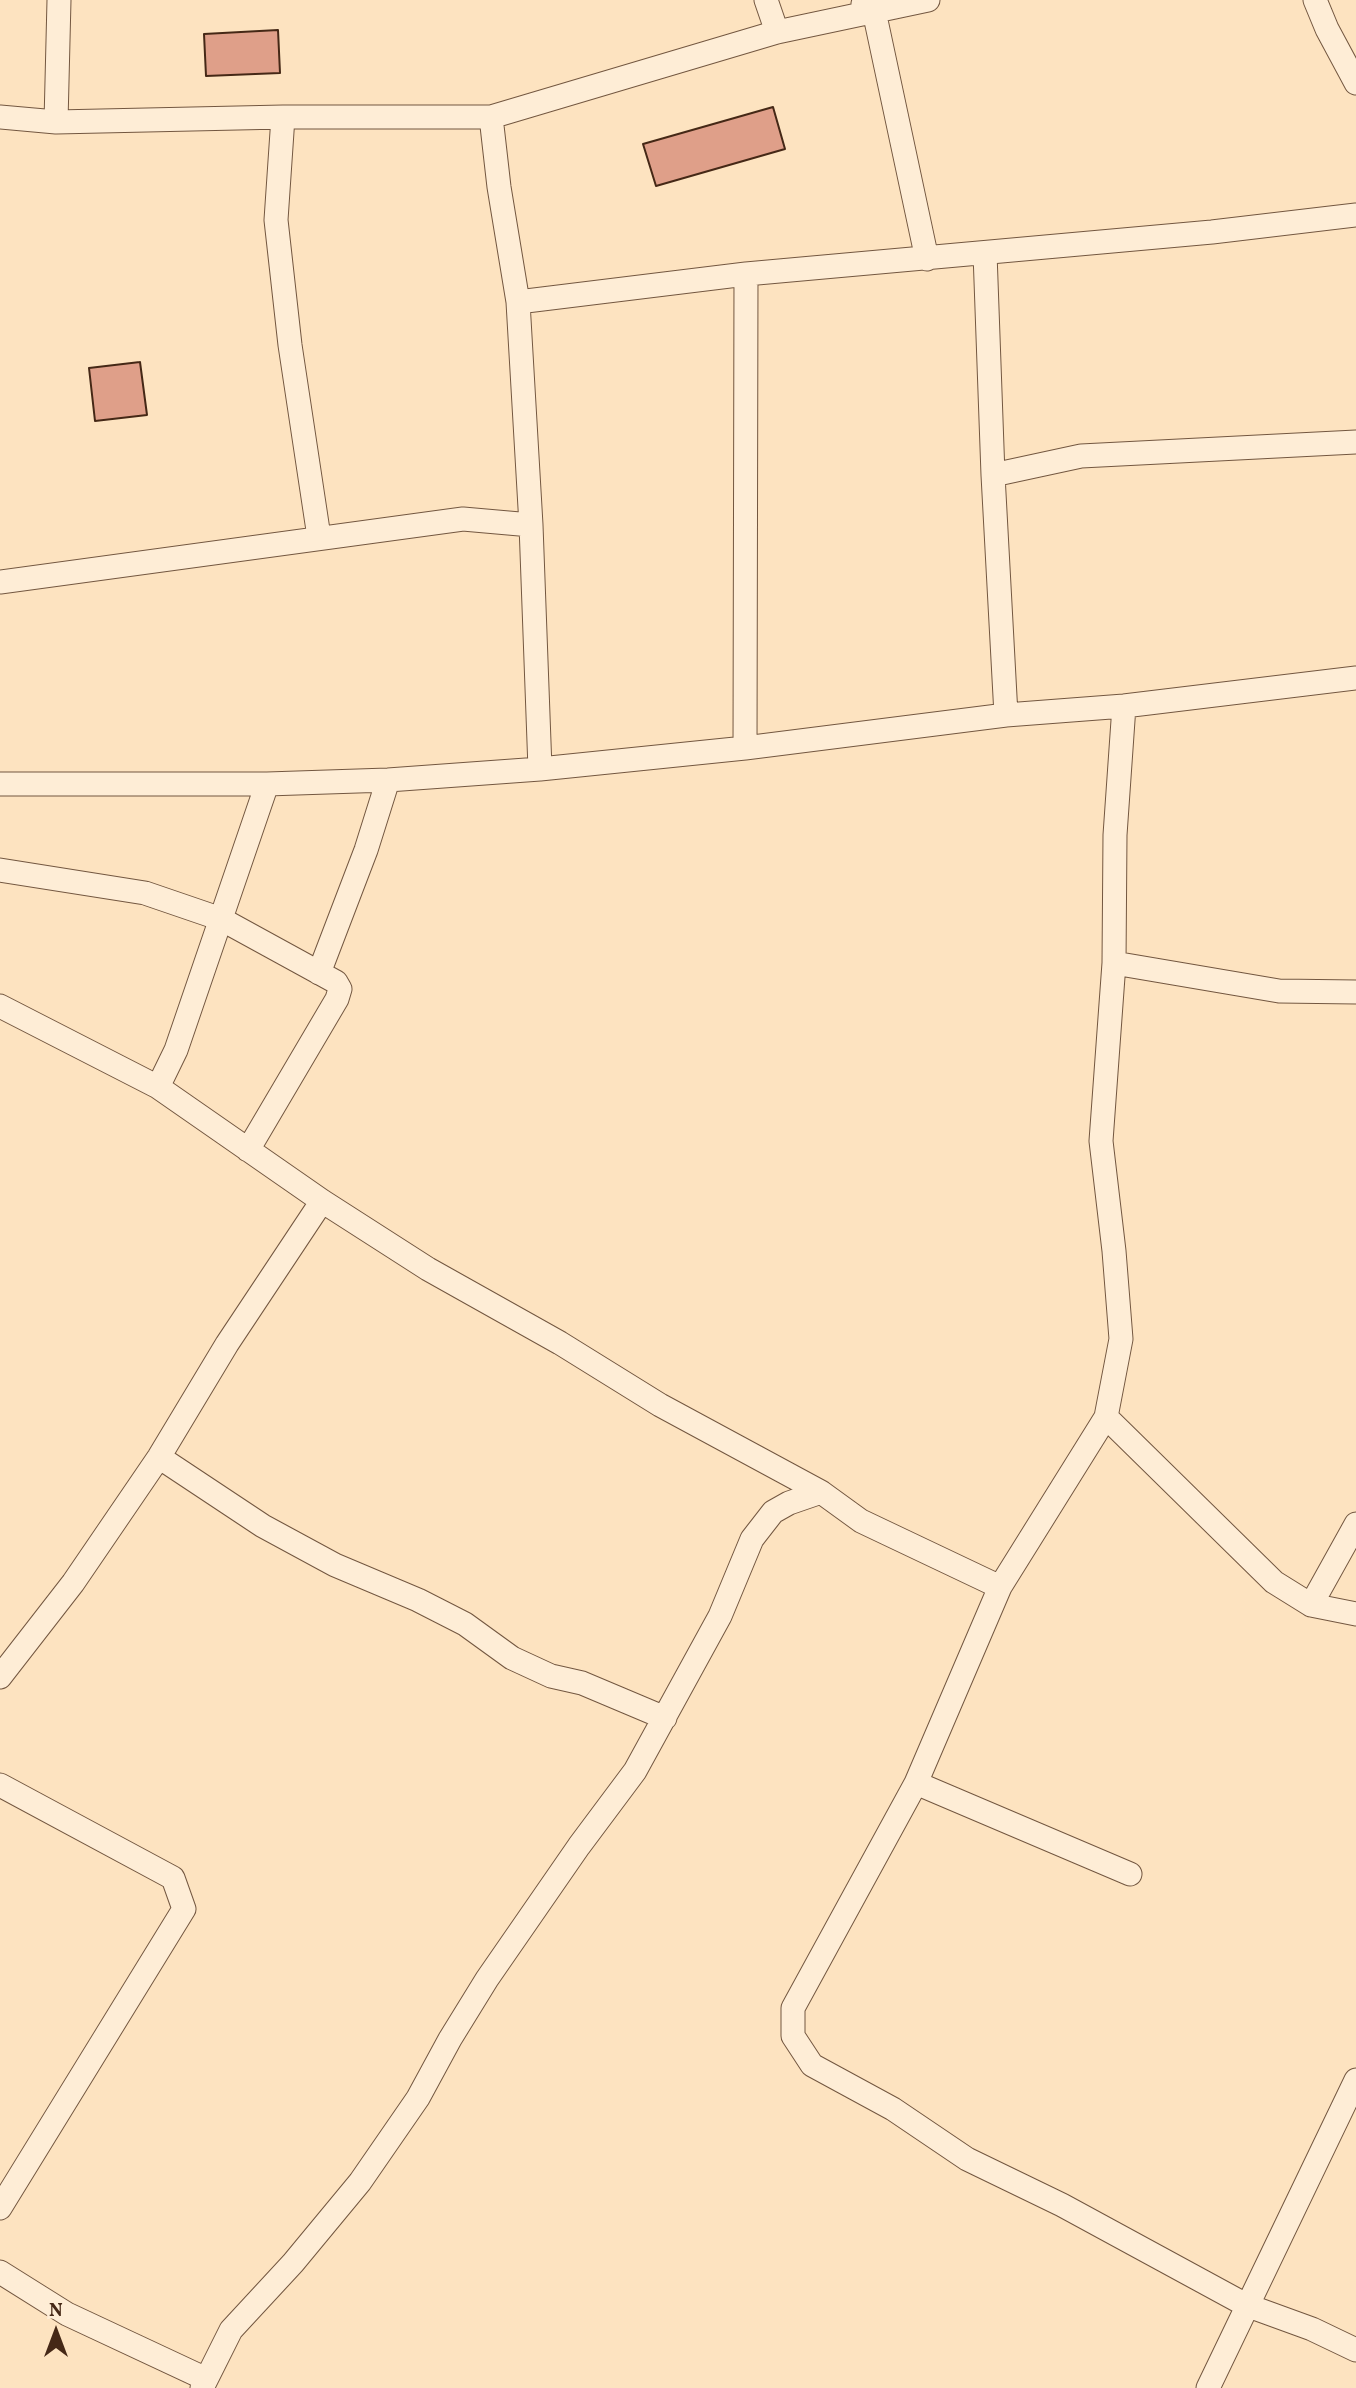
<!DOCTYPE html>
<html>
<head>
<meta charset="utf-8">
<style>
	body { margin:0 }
	#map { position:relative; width:1356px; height:2388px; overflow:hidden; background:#fde3c0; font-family:Vollkorn,serif }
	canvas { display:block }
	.north { position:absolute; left:21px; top:2297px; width:70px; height:70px; -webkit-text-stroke:5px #feedd6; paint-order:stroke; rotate:0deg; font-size:19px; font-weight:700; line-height:28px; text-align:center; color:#452816 }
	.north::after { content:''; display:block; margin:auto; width:24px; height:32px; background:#452816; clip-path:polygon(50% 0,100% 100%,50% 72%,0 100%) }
</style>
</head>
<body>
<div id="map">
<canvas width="1356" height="2388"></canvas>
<div class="north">N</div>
</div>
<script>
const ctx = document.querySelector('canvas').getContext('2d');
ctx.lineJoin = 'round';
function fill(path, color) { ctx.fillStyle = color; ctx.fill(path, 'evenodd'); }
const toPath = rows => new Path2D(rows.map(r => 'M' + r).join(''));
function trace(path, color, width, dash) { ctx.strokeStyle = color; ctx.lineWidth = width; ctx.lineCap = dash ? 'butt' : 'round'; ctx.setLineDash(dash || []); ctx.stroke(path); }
const building = toPath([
	[278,30,280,73,206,76,204,34,278,30],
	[773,107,785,149,656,186,643,144,773,107],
	[140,362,147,415,95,421,89,368,140,362]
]);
fill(building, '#df9f89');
trace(building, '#452816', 2);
const minor = toPath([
	[766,0,777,32],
	[1315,0,1327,29,1356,83],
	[863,4,874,11,927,259],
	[0,117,56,122,283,117,491,117,777,32,928,0],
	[283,117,276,220,290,345,319,537],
	[491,117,499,187,518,302,531,525,540,769],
	[56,122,59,0],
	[985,253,993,475,1006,715],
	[518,302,746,274,1212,232,1356,215],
	[993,475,1081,456,1356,442],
	[0,582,463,519,531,525],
	[1124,706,1115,835,1114,963,1101,1141,1114,1251,1121,1339,1106,1417,1000,1587,916,1783,793,2008,793,2036,812,2065,893,2109,967,2159,1062,2205,1246,2305,1312,2329,1356,2350],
	[745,748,746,274],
	[0,784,267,784,388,780,540,769,745,748,1006,715,1124,706,1356,678],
	[0,870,145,893,221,919,336,982,340,989,337,999,248,1150],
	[1114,963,1279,991,1356,992],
	[319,973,366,850,388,780],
	[0,1006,158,1087,322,1201,428,1269,560,1343,660,1405,821,1492,861,1521,1000,1587],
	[158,1087,176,1050,267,784],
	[1106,1417,1274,1582,1311,1605,1356,1614],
	[159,1457,263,1526,335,1565,418,1600,465,1624,512,1658,551,1676,582,1683,665,1718],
	[1311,1605,1356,1524],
	[0,1677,73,1583,159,1457,227,1344,322,1201],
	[916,1783,1130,1874],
	[0,1785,173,1878,184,1909,0,2208],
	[0,2272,67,2314,206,2379],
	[202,2388,231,2330,293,2263,360,2182,418,2098,450,2039,487,1979,579,1846,635,1771,720,1616,752,1539,773,1512,789,1503,821,1492],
	[1208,2388,1356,2080]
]);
trace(minor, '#735740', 25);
trace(minor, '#feedd6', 23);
</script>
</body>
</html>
